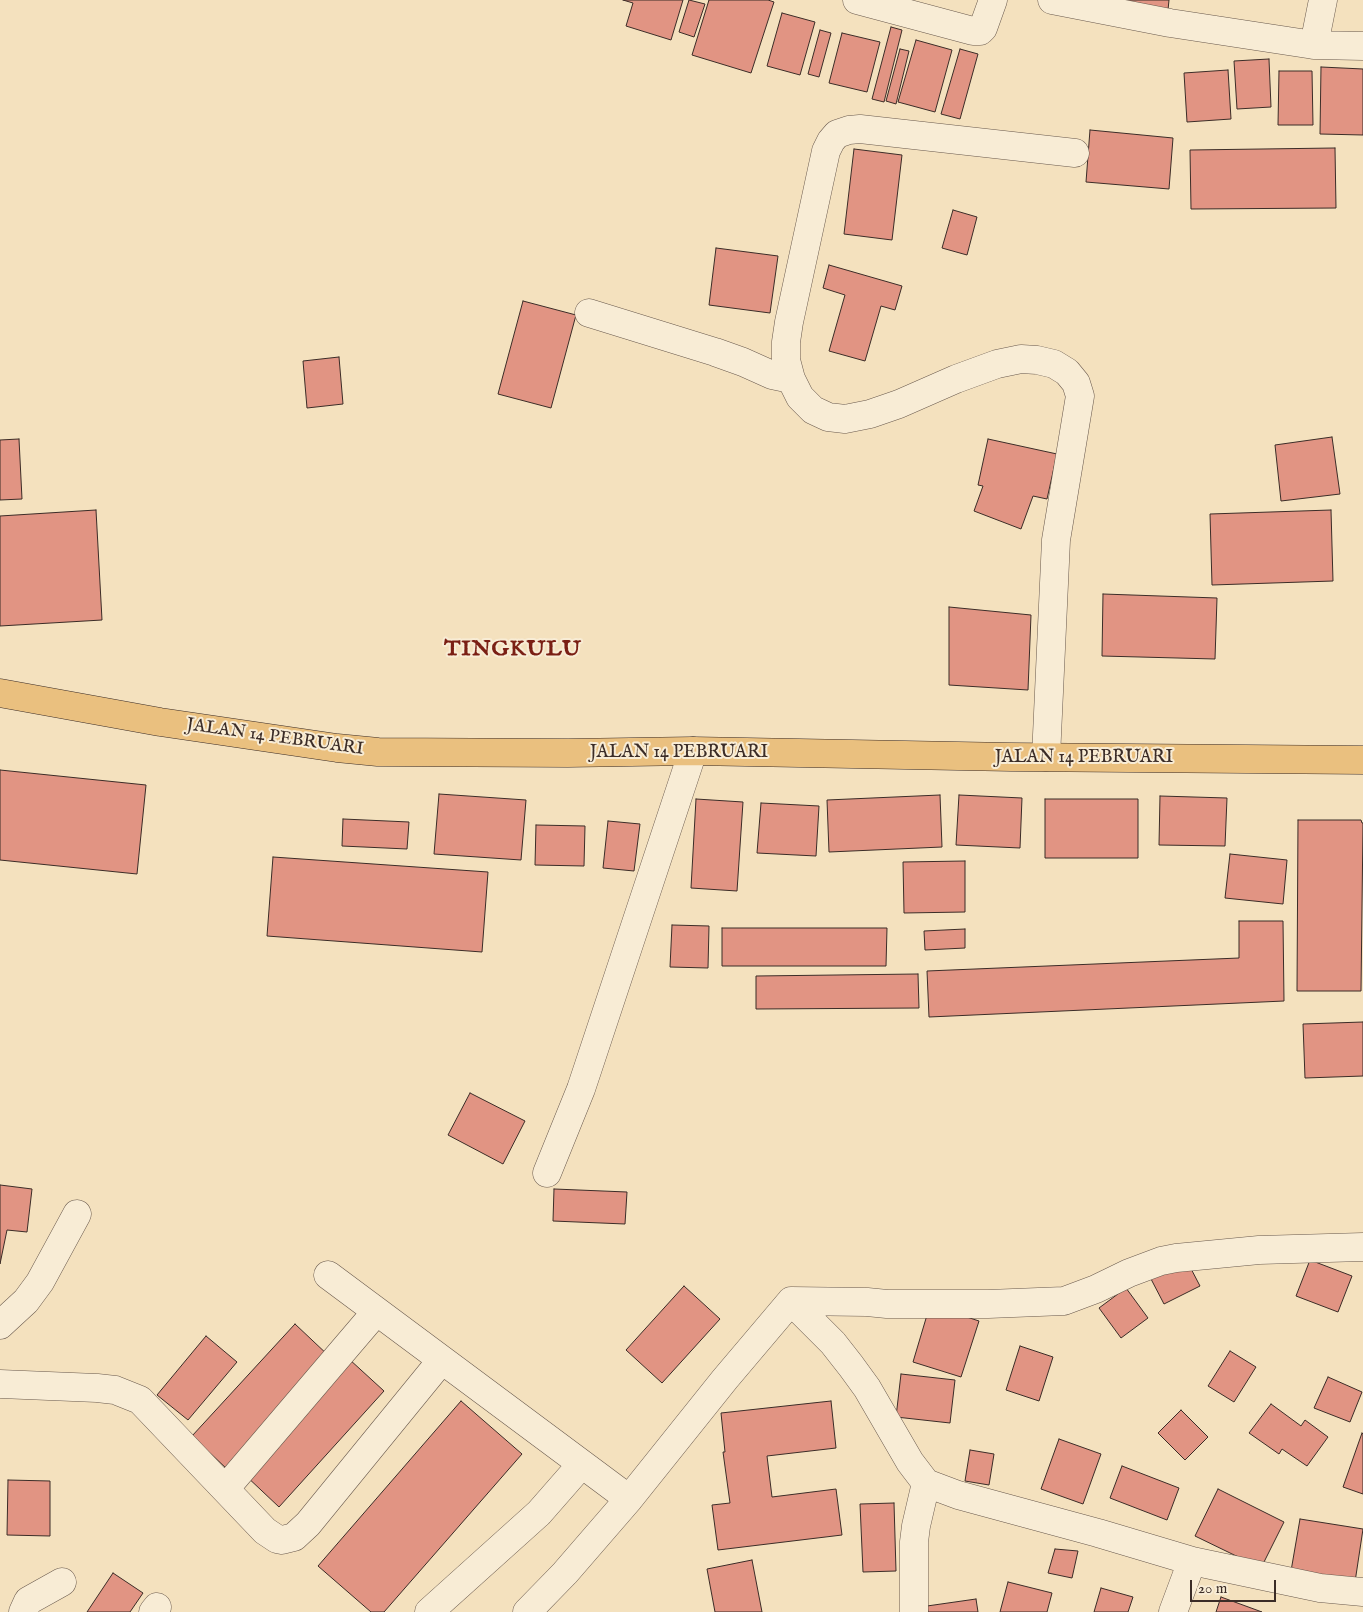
<!DOCTYPE html>
<html>
<head>
<meta charset="utf-8">
<style>
	body { margin:0 }
	#map { position:relative; width:1363px; height:1612px; overflow:hidden; background:#f4e1be; font-family:"IM FELL English",serif }
	canvas { display:block }
	.scale { position:absolute; left:1190px; top:1580px; width:86px; height:22px; box-sizing:border-box; border:2px solid #3b2c27; border-top:0; padding-left:6px; font-size:15px; line-height:18px; white-space:nowrap; color:#3b2c27; -webkit-text-stroke:4px #f8ecd5; paint-order:stroke }
</style>
</head>
<body>
<div id="map">
<canvas width="1363" height="1612"></canvas>
<div class="scale">20 m</div>
</div>
<script>
const ctx = document.querySelector('canvas').getContext('2d');
ctx.lineJoin = 'round';
function fill(path, color) { ctx.fillStyle = color; ctx.fill(path, 'evenodd'); }
const toPath = rows => new Path2D(rows.map(r => 'M' + r).join(''));
function trace(path, color, width, dash) { ctx.strokeStyle = color; ctx.lineWidth = width; ctx.lineCap = dash ? 'butt' : 'round'; ctx.setLineDash(dash || []); ctx.stroke(path); }
function drawText(font, color, halo, rows, align = 'center') {
  ctx.font = font + ' "IM FELL English",serif'; ctx.lineWidth = 4; ctx.setLineDash([]); ctx.textBaseline = 'middle'; ctx.strokeStyle = halo; ctx.fillStyle = color; for (const [text, x, y, turn = 0] of rows) {
    ctx.save(); ctx.translate(x, y); ctx.rotate((+turn || 0) * Math.PI / 180); ctx.textAlign = isNaN(turn) ? turn : align; if (halo) ctx.strokeText(text, 0, 0); ctx.fillText(text, 0, 0); ctx.restore();
  }
}
const building = toPath([
	[623,0,683,0,671,40,626,26,633,3,623,0],
	[689,0,705,4,694,37,679,32,689,0],
	[709,0,768,0,774,2,751,73,692,55,709,0],
	[1128,0,1169,0,1168,10,1127,3,1128,0],
	[782,13,815,22,800,75,767,66,782,13],
	[891,27,902,30,884,102,872,99,891,27],
	[820,30,831,33,819,77,808,74,820,30],
	[842,33,880,42,867,92,829,83,842,33],
	[916,40,952,50,935,112,898,102,916,40],
	[900,49,909,51,896,104,886,101,900,49],
	[960,49,978,54,960,119,941,114,960,49],
	[1269,59,1271,107,1237,109,1234,61,1269,59],
	[1321,67,1363,69,1363,135,1320,134,1321,67],
	[1228,70,1231,119,1187,122,1184,73,1228,70],
	[1279,71,1312,71,1313,125,1278,125,1279,71],
	[1090,130,1173,138,1169,189,1086,182,1090,130],
	[1335,148,1336,208,1191,209,1190,150,1335,148],
	[854,149,902,155,892,240,844,234,854,149],
	[953,210,977,217,967,255,942,248,953,210],
	[716,248,778,256,770,313,709,305,716,248],
	[829,265,902,286,895,310,881,306,865,361,829,351,845,295,823,288,829,265],
	[523,301,576,315,551,408,498,394,523,301],
	[339,357,343,404,307,408,303,361,339,357],
	[1332,437,1340,494,1281,501,1275,445,1332,437],
	[19,439,22,499,0,500,0,440,19,439],
	[988,439,1057,454,1047,499,1033,496,1021,529,974,511,983,486,978,485,988,439],
	[96,510,102,620,0,626,0,516,96,510],
	[1331,510,1333,581,1212,585,1210,514,1331,510],
	[1103,594,1217,598,1215,659,1102,656,1103,594],
	[949,607,1031,615,1028,690,949,685,949,607],
	[0,770,146,785,137,874,0,860,0,770],
	[439,794,526,800,521,860,434,854,439,794],
	[940,795,942,847,829,852,827,800,940,795],
	[959,795,1022,798,1020,848,956,845,959,795],
	[1160,796,1227,798,1225,846,1159,845,1160,796],
	[696,799,743,802,737,891,691,888,696,799],
	[1045,799,1138,799,1138,858,1045,858,1045,799],
	[761,803,819,806,816,856,757,853,761,803],
	[343,819,409,822,407,849,342,846,343,819],
	[1298,820,1361,820,1362,823,1363,823,1361,991,1297,991,1298,820],
	[608,821,640,824,634,871,603,868,608,821],
	[536,825,585,826,584,866,535,865,536,825],
	[1230,854,1287,860,1283,904,1225,898,1230,854],
	[273,857,488,872,482,952,267,936,273,857],
	[965,861,965,912,904,913,903,862,965,861],
	[1239,921,1283,921,1284,1001,929,1017,927,971,1239,958,1239,921],
	[672,925,709,926,708,968,670,967,672,925],
	[722,928,887,928,886,966,722,966,722,928],
	[965,929,965,948,925,950,924,931,965,929],
	[918,974,919,1008,756,1009,756,976,918,974],
	[1363,1022,1363,1076,1305,1078,1303,1024,1363,1022],
	[470,1093,525,1121,503,1164,448,1135,470,1093],
	[0,1185,32,1189,27,1232,7,1230,0,1264,0,1185],
	[554,1189,627,1192,625,1224,553,1221,554,1189],
	[1310,1260,1352,1276,1338,1312,1296,1296,1310,1260],
	[1187,1261,1200,1286,1164,1304,1151,1279,1187,1261],
	[684,1286,720,1319,662,1383,626,1350,684,1286],
	[1126,1288,1148,1318,1121,1338,1099,1308,1126,1288],
	[930,1305,979,1321,961,1377,913,1362,930,1305],
	[295,1324,330,1357,227,1469,192,1436,295,1324],
	[206,1336,237,1362,188,1420,157,1395,206,1336],
	[1020,1346,1053,1357,1039,1401,1006,1390,1020,1346],
	[1230,1351,1256,1367,1234,1402,1208,1386,1230,1351],
	[349,1359,384,1391,279,1507,244,1474,349,1359],
	[901,1374,955,1380,950,1423,896,1417,901,1374],
	[1328,1377,1362,1392,1350,1422,1314,1408,1328,1377],
	[461,1401,522,1454,384,1612,371,1612,318,1566,461,1401],
	[831,1401,836,1448,767,1456,772,1497,836,1489,842,1535,718,1550,712,1505,730,1503,723,1452,725,1452,721,1413,831,1401],
	[1271,1404,1301,1426,1305,1420,1328,1437,1307,1466,1282,1449,1279,1454,1249,1433,1271,1404],
	[1181,1410,1208,1437,1185,1460,1158,1433,1181,1410],
	[1362,1433,1363,1434,1363,1494,1343,1487,1362,1433],
	[1059,1439,1101,1454,1083,1504,1041,1489,1059,1439],
	[970,1450,994,1454,989,1485,965,1481,970,1450],
	[1122,1466,1179,1488,1167,1520,1110,1498,1122,1466],
	[8,1480,50,1481,50,1536,7,1535,8,1480],
	[1218,1489,1284,1522,1261,1568,1195,1536,1218,1489],
	[894,1503,896,1571,863,1572,860,1504,894,1503],
	[1300,1519,1363,1529,1355,1582,1291,1571,1300,1519],
	[1055,1549,1078,1551,1072,1578,1048,1573,1055,1549],
	[752,1560,762,1612,715,1612,707,1569,752,1560],
	[113,1573,143,1593,130,1612,87,1612,113,1573],
	[1008,1582,1052,1593,1047,1612,1000,1612,1008,1582],
	[1101,1588,1133,1597,1128,1612,1094,1612,1101,1588],
	[1221,1597,1262,1612,1216,1612,1221,1597],
	[976,1599,978,1612,928,1612,927,1606,976,1599]
]);
fill(building, '#e19483');
trace(building, '#3b2c27', 1);
const minor = toPath([
	[857,0,973,31,980,31,983,28,993,0],
	[1052,0,1170,23,1314,45,1323,0],
	[1314,45,1363,46],
	[589,313,715,352,743,362,772,375,791,379],
	[1046,757,1056,540,1080,396,1076,383,1067,372,1054,364,1037,360,1021,359,997,364,956,379,899,404,870,414,845,419,828,417,813,410,800,397,791,379,786,360,786,342,789,322,826,151,831,141,837,134,849,130,860,129,1075,153],
	[547,1173,581,1089,693,751],
	[328,1275,629,1499],
	[791,1301,833,1343,851,1366,867,1388,910,1462,926,1483,958,1495,1098,1533,1192,1561,1320,1588,1363,1592],
	[0,1325,26,1301,40,1282,77,1214],
	[0,1384,97,1388,115,1390,140,1400,265,1531,277,1539,282,1540,294,1537,308,1524,441,1361],
	[225,1489,376,1312],
	[23,1612,28,1601,62,1582],
	[153,1612,157,1607],
	[429,1612,539,1513,581,1465],
	[527,1612,565,1573,629,1499,725,1379,791,1301,867,1302,887,1304,988,1304,1064,1301,1096,1289,1129,1273,1161,1261,1176,1258,1259,1250,1363,1247],
	[914,1612,914,1542,916,1526,926,1483],
	[1173,1612,1192,1561]
]);
const major = toPath([
	[0,693,160,722,337,748,378,752,568,753,693,751,1011,757,1363,760]
]);
trace(minor, '#69594d', 29);
trace(major, '#3b2c27', 29);
trace(minor, '#f8ecd5', 28);
trace(major, '#eac07f', 28);
drawText('18px', '#3b2c27', '#f8ecd5', [
	["JALAN 14 PEBRUARI",275,738,8],
	["JALAN 14 PEBRUARI",679,753],
	["JALAN 14 PEBRUARI",1084,758]
]);
ctx.letterSpacing = '1px';
drawText('bold 22px', '#7a1f14', '#f8ecd5', [
	["TINGKULU",513,650]
]);
ctx.letterSpacing = '0px';
</script>
</body>
</html>
